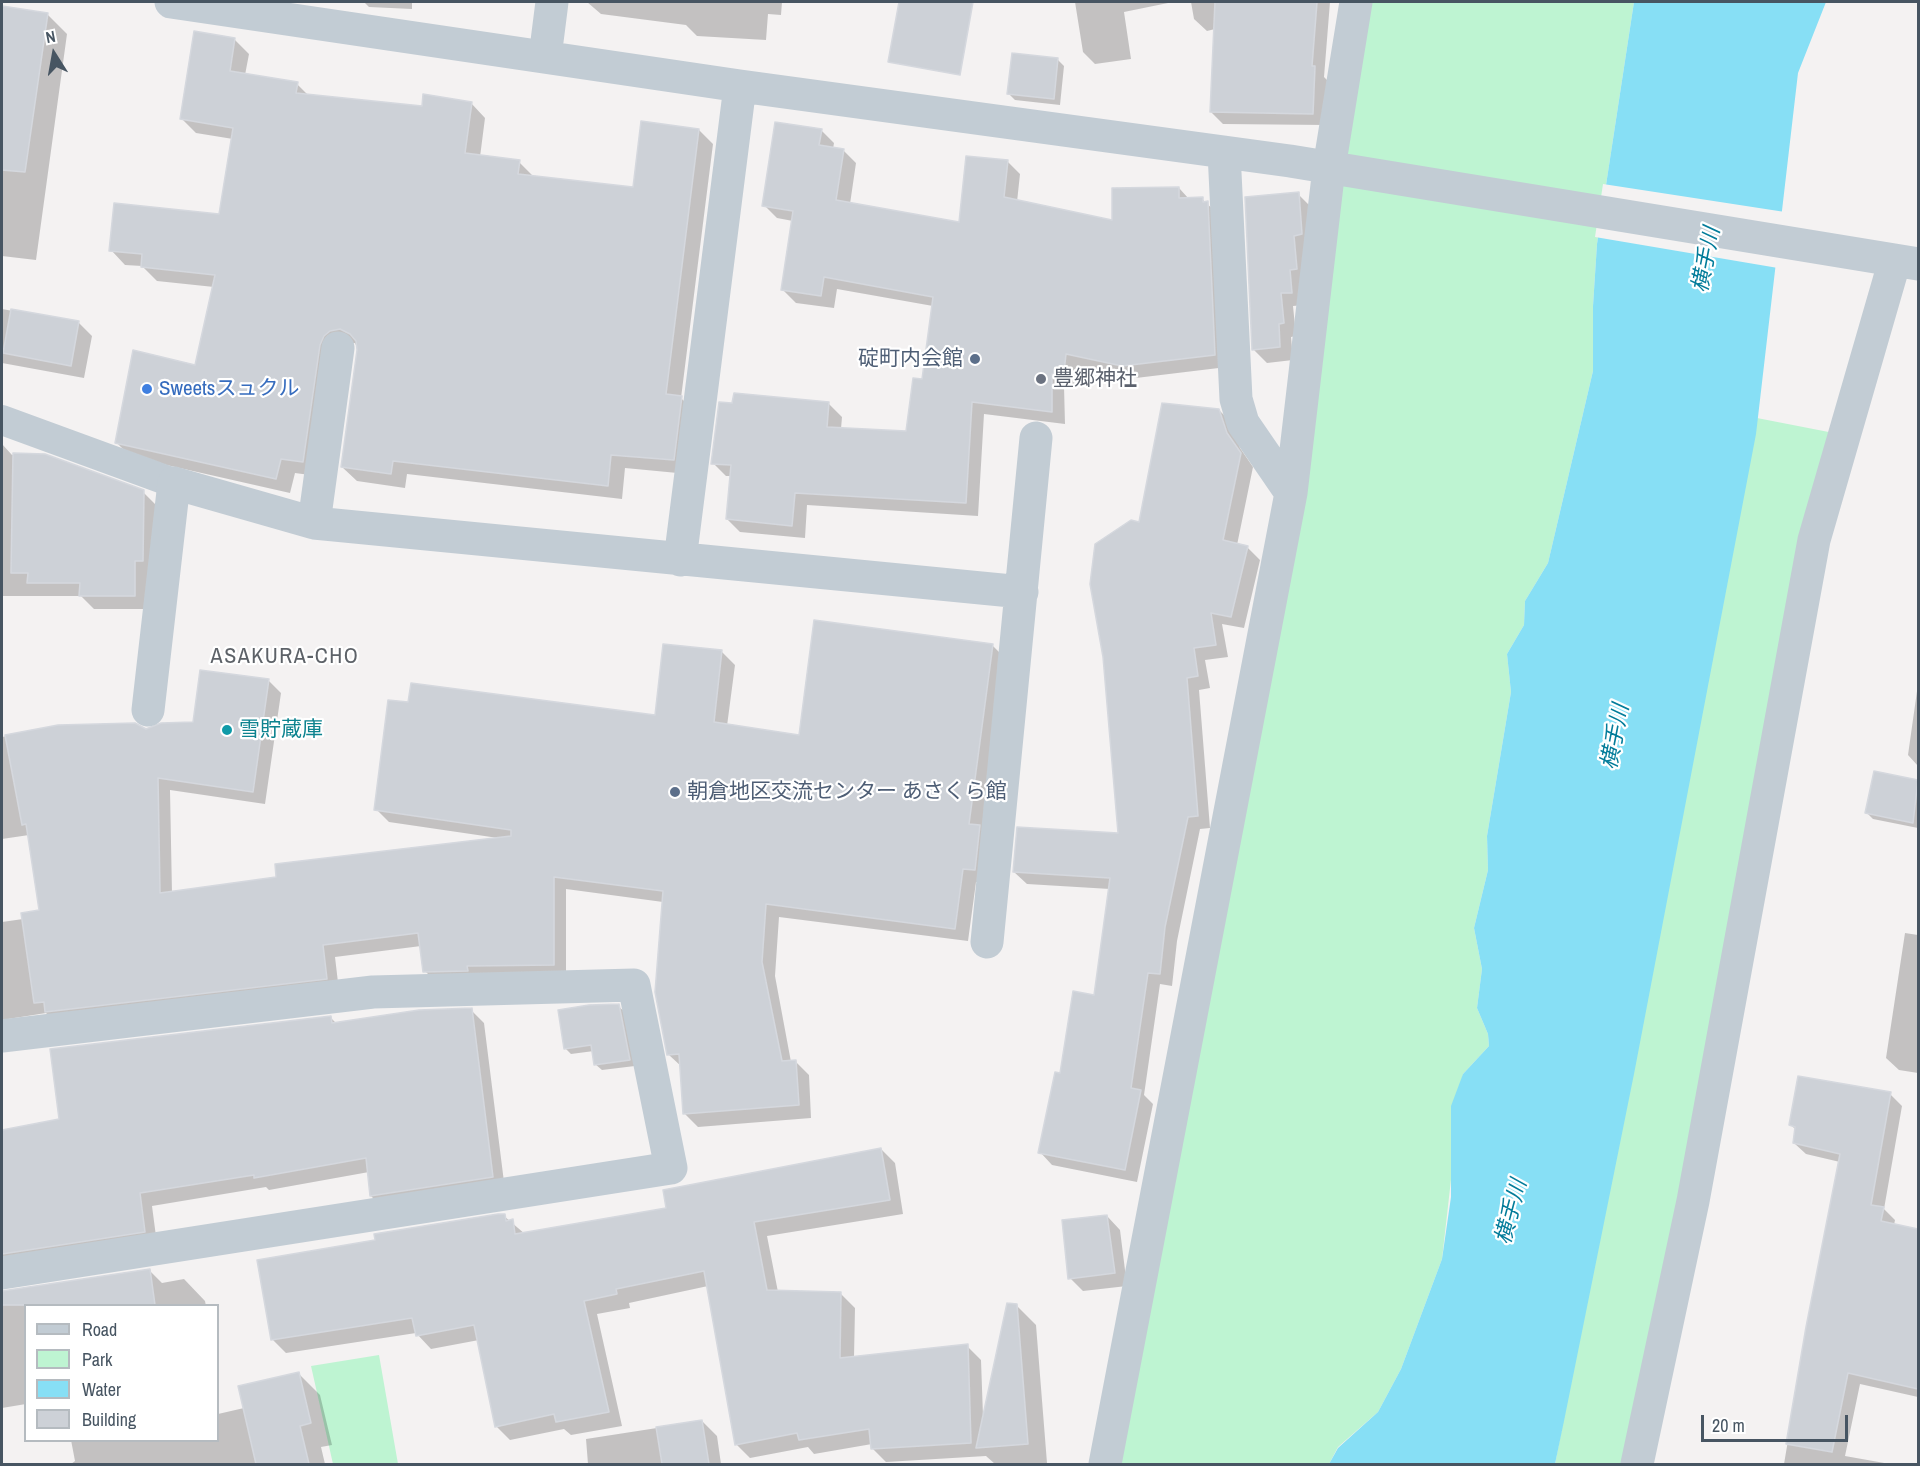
<!DOCTYPE html>
<html>
<head>
<meta charset="utf-8">
<style>
	body { margin:0 }
	#map { position:relative; width:1920px; height:1466px; overflow:hidden; background:#f4f2f2; font-family:"Archivo Narrow",sans-serif }
	canvas { display:block }
	.frame { position:absolute; inset:0; border:3px solid #475562; pointer-events:none }
	.legend { position:absolute; left:24px; top:1304px; width:195px; height:138px; box-sizing:border-box; background:#fff; border:2px solid #b5bbc0; margin:0; padding:8px 10px; list-style:none; font-size:18px; color:#475562 }
	.legend li { display:flex; align-items:center; gap:12px; height:30px }
	.legend b { width:30px; border:2px solid #b5bbc0 }
	.north { position:absolute; left:24px; top:24px; width:60px; height:60px; -webkit-text-stroke:4px #fff; paint-order:stroke; rotate:349deg; font-size:16px; font-weight:700; line-height:24px; text-align:center; color:#475562 }
	.north::after { content:''; display:block; margin:auto; width:21px; height:27px; background:#475562; clip-path:polygon(50% 0,100% 100%,50% 72%,0 100%) }
	.scale { position:absolute; left:1701px; top:1415px; width:147px; height:27px; box-sizing:border-box; border:3px solid #475562; border-top:0; padding-left:8px; font-size:18px; line-height:21px; white-space:nowrap; color:#475562; -webkit-text-stroke:4px #fff; paint-order:stroke }
</style>
</head>
<body>
<div id="map">
<canvas width="1920" height="1466"></canvas>
<div class="frame"></div>
<ul class="legend">
<li><b style="height:8px;background:#c2ccd4"></b>Road</li>
<li><b style="height:16px;background:#bef4d2"></b>Park</li>
<li><b style="height:16px;background:#87dff5"></b>Water</li>
<li><b style="height:16px;background:#cdd1d7"></b>Building</li>
</ul>
<div class="north">N</div>
<div class="scale">20 m</div>
</div>
<script>
const ctx = document.querySelector('canvas').getContext('2d');
ctx.lineJoin = 'round';
function fill(path, color) { ctx.fillStyle = color; ctx.fill(path, 'evenodd'); }
const toPath = rows => new Path2D(rows.map(r => 'M' + r).join(''));
function trace(path, color, width, dash) { ctx.strokeStyle = color; ctx.lineWidth = width; ctx.lineCap = dash ? 'butt' : 'round'; ctx.setLineDash(dash || []); ctx.stroke(path); }
function drawText(font, color, halo, rows, align = 'center') {
  ctx.font = font + ' "Archivo Narrow","Noto Sans JP",sans-serif'; ctx.lineWidth = 4.5; ctx.setLineDash([]); ctx.textBaseline = 'middle'; ctx.strokeStyle = halo; ctx.fillStyle = color; for (const [text, x, y, turn = 0] of rows) {
    ctx.save(); ctx.translate(x, y); ctx.rotate((+turn || 0) * Math.PI / 180); ctx.textAlign = isNaN(turn) ? turn : align; if (halo) ctx.strokeText(text, 0, 0); ctx.fillText(text, 0, 0); ctx.restore();
  }
}
fill(toPath([
	[1355,2,1634,2,1597,244,1593,306,1593,371,1548,563,1525,601,1524,625,1507,654,1511,692,1487,836,1488,870,1474,928,1482,969,1477,1008,1488,1034,1489,1046,1463,1074,1442,1259,1401,1369,1378,1412,1338,1447,1329,1464,1105,1464,1291,493],
	[1757,418,1844,435,1637,1464,1555,1464],
	[379,1355,398,1464,333,1464,311,1366]
]), '#bef4d2');
fill(toPath([
	[1634,2,1826,2,1798,73,1756,434,1634,1074,1564,1421,1555,1464,1329,1464,1338,1448,1378,1412,1401,1369,1442,1259,1451,1197,1451,1106,1463,1074,1489,1046,1488,1034,1477,1008,1482,969,1474,928,1488,870,1487,836,1511,692,1507,654,1524,625,1525,601,1548,563,1593,371,1593,306,1597,244]
]), '#87dff5');
fill(toPath([
	[1603,184,1785,212,1778,268,1595,237]
]), '#f4f2f2');
fill(toPath([
	[364,2,412,2,412,9,369,7],
	[587,2,782,2,781,15,768,14,766,40,697,36,686,25,601,14],
	[1075,2,1173,2,1124,12,1131,59,1095,64,1083,52],
	[1191,2,1330,2,1324,77,1327,80,1325,125,1223,124,1211,112,1215,29,1207,31,1194,19],
	[2,8,47,14,67,34,36,260,2,256],
	[235,40,249,54,245,75,297,84,309,96,423,108,471,103,485,118,480,157,519,162,533,176,634,189,699,130,713,144,681,398,695,412,688,474,625,468,622,499,407,474,405,488,357,481,342,467,358,350,355,343,345,345,317,476,295,473,290,493,131,457,116,442,196,367,214,287,157,281,142,266,125,265,111,250,220,215,233,139,196,133,181,118],
	[1058,60,1064,66,1060,105,1015,100,1009,94],
	[821,130,834,143,833,149,843,150,856,163,850,204,960,224,1007,161,1020,174,1017,202,1114,222,1179,188,1189,199,1202,199,1220,216,1227,367,1136,378,1078,367,1076,385,1064,386,1065,424,984,414,978,516,807,505,805,538,740,532,727,519,731,476,726,476,713,463,829,404,842,417,841,429,907,432,923,380,933,306,837,289,834,308,796,303,783,290,793,221,777,218,764,205],
	[1298,194,1311,207,1305,305,1293,306,1296,336,1291,337,1293,360,1267,363,1254,350],
	[2,309,79,323,92,336,84,378,2,363],
	[1219,410,1232,423,1240,448,1253,467,1237,545,1247,547,1260,560,1244,628,1222,624,1228,657,1205,660,1210,688,1199,690,1210,828,1200,829,1177,941,1172,986,1160,984,1144,1095,1153,1104,1137,1182,1052,1165,1040,1152,1062,1075,1095,996,1110,889,1027,884,1014,872,1119,834,1140,523],
	[2,444,12,455,44,456,143,492,156,505,147,609,94,609,81,596,2,596],
	[992,645,1005,658,988,882,976,882,968,941,779,917,775,976,791,1062,796,1062,809,1075,811,1118,698,1127,685,1114,682,1067,669,1055,663,902,566,889,566,978,438,984,425,971,421,946,335,957,339,991,49,1016,46,1013,2,1020,2,922,23,919,41,911,29,835,2,839,2,737,58,727,146,730,194,723,268,680,281,693,265,804,170,790,172,893,278,878,498,838,389,822,376,809,656,716,722,652,735,665,727,726,800,736],
	[1918,684,1918,766,1908,755],
	[1875,773,1918,782,1918,828,1873,819,1867,813],
	[1905,933,1918,935,1918,1073,1899,1070,1886,1058],
	[618,1006,625,1012,635,1066,602,1070,595,1064,594,1051,571,1054,565,1048],
	[471,1010,484,1023,505,1190,384,1209,371,1196,369,1172,269,1190,266,1187,152,1206,157,1244,2,1274,2,1131,61,1120,330,1017,337,1024],
	[1890,1094,1902,1106,1884,1209,1895,1220,1894,1225,1918,1230,1918,1397,1860,1384,1845,1456,1890,1464,1784,1464,1807,1328,1840,1162,1806,1154,1794,1143,1796,1130,1791,1125],
	[881,1149,895,1163,903,1214,767,1236,778,1292,841,1294,855,1308,854,1358,967,1346,981,1360,983,1416,1016,1305,1036,1325,1047,1463,995,1464,986,1456,886,1462,872,1448,872,1444,814,1454,808,1447,750,1458,736,1444,708,1286,629,1303,630,1308,597,1314,622,1426,571,1435,564,1429,510,1440,496,1426,479,1340,431,1349,416,1333,286,1353,272,1339,376,1241,504,1216,525,1234,668,1209],
	[1107,1216,1120,1230,1127,1286,1083,1291,1070,1278],
	[149,1270,162,1283,184,1279,205,1301,206,1306,26,1306,26,1404,2,1408,2,1293],
	[299,1374,320,1395,332,1445,321,1447,325,1464,71,1464,75,1461,71,1440,218,1440,218,1414,244,1408],
	[702,1421,717,1436,721,1464,588,1464,586,1439]
]), '#0003');
const building = toPath([
	[899,2,973,2,960,75,888,62,899,2],
	[1215,2,1317,2,1312,66,1315,66,1313,114,1210,112,1215,2],
	[2,6,48,13,25,172,2,170,2,6],
	[194,31,235,38,230,71,298,82,296,93,422,106,423,94,472,102,465,153,520,160,518,174,633,187,641,121,699,129,666,394,682,396,674,460,611,455,608,486,393,461,391,474,341,467,357,350,356,341,350,334,340,329,330,331,324,336,320,345,303,462,281,459,276,479,115,443,133,350,195,365,215,275,141,267,142,254,109,251,114,203,219,214,233,128,180,119,194,31],
	[1012,53,1058,58,1054,99,1007,94,1012,53],
	[775,122,822,129,819,145,844,149,836,200,959,222,966,156,1008,160,1004,197,1112,220,1112,188,1179,187,1179,198,1203,197,1203,202,1208,201,1215,355,1122,366,1066,354,1064,372,1052,374,1052,412,972,402,966,503,795,493,792,526,726,519,731,465,711,464,719,402,732,403,734,393,829,402,827,427,906,431,913,378,922,379,933,297,824,277,821,296,781,290,793,211,762,206,775,122],
	[1299,192,1302,234,1294,236,1297,269,1290,270,1292,293,1281,293,1284,323,1279,324,1280,347,1252,350,1245,197,1299,192],
	[11,309,79,321,71,366,3,353,11,309],
	[1162,403,1219,409,1227,433,1241,453,1223,540,1248,546,1231,617,1211,613,1216,645,1194,648,1198,676,1187,678,1198,816,1188,817,1165,927,1160,974,1148,973,1131,1088,1141,1090,1125,1170,1038,1153,1055,1072,1060,1073,1073,991,1094,995,1110,878,1013,872,1017,827,1118,833,1103,657,1090,584,1095,544,1131,520,1139,522,1162,403],
	[13,453,45,454,144,490,143,561,135,561,135,596,79,596,80,583,27,583,28,573,11,573,13,453],
	[814,620,993,644,969,824,980,825,975,870,963,869,955,929,766,904,762,962,782,1061,796,1060,799,1105,683,1114,679,1054,667,1055,655,992,663,891,554,877,554,965,467,966,468,971,423,972,418,933,323,945,327,979,45,1012,44,1002,34,1003,21,913,39,910,26,824,22,825,5,735,58,725,135,723,146,729,161,723,193,722,200,670,269,679,253,792,158,778,160,893,276,877,275,864,511,836,511,830,374,810,388,700,408,702,411,683,655,715,663,644,722,650,714,722,799,735,814,620],
	[1874,771,1918,780,1913,823,1865,813,1874,771],
	[619,1004,630,1060,594,1065,591,1045,564,1049,558,1010,589,1005,619,1004],
	[472,1008,493,1177,370,1196,366,1158,254,1178,254,1175,140,1193,145,1232,2,1254,2,1130,59,1119,50,1049,331,1016,332,1023,419,1010,472,1008],
	[1798,1076,1891,1092,1871,1205,1884,1207,1881,1221,1918,1229,1918,1389,1848,1373,1832,1452,1786,1444,1806,1327,1840,1154,1793,1143,1795,1127,1789,1125,1798,1076],
	[881,1148,890,1200,754,1222,767,1290,841,1292,840,1358,968,1344,971,1443,871,1449,869,1429,799,1440,797,1433,735,1445,704,1271,616,1289,617,1294,584,1301,609,1412,556,1422,554,1414,495,1427,474,1325,416,1336,412,1318,271,1340,257,1260,375,1240,374,1234,498,1214,505,1214,506,1221,513,1219,515,1234,666,1208,663,1190,881,1148],
	[1107,1215,1115,1273,1068,1279,1062,1220,1107,1215],
	[150,1269,155,1305,2,1305,2,1291,150,1269],
	[1007,1303,1017,1304,1028,1444,976,1448,1007,1303],
	[299,1372,311,1423,300,1426,309,1464,256,1464,238,1386,299,1372],
	[702,1420,709,1464,662,1464,656,1427,702,1420]
]);
fill(building, '#cdd1d7');
trace(building, '#d5d8de', 1.5);
trace(toPath([
	[2,420,174,483]
]), '#c2ccd4', 30);
trace(toPath([
	[171,2,740,86,1290,161,1918,264],
	[545,57,552,2],
	[1224,152,1236,399,1243,423,1291,493],
	[314,523,338,348],
	[680,560,740,86],
	[148,710,174,483,314,523,1022,592],
	[987,942,1036,438],
	[2,1036,373,992,634,985,671,1168,2,1273],
	[1105,1464,1291,493,1329,168,1356,2],
	[1637,1464,1693,1201,1814,540,1895,260]
]), '#c2ccd4', 33);
for (const [x, y, r, color] of [
	[975,359,6,"#5c6f8a"],
	[1041,379,6,"#6b7280"],
	[147,389,6,"#3f7fe0"],
	[227,730,6,"#0f9aa8"],
	[675,792,6,"#5c6f8a"]
]) { const dot = new Path2D(); dot.arc(x, y, r, 0, 2 * Math.PI); ctx.fillStyle = color; ctx.fill(dot); trace(dot, '#fff', 2); }
drawText('21px', '#4e5e75', '#fff', [
	["碇町内会館",963,359],
	["朝倉地区交流センター あさくら館",687,792,"left"]
], 'right');
drawText('21px', '#5b616d', '#fff', [
	["豊郷神社",1053,379]
], 'left');
drawText('21px', '#366cbe', '#fff', [
	["Sweetsスュクル",159,389]
], 'left');
drawText('21px', '#0d838f', '#fff', [
	["雪貯蔵庫",239,730]
], 'left');
drawText('italic 22px', '#037c9a', '#fff', [
	["横手川",1707,260,-79],
	["横手川",1616,737,-79],
	["横手川",1512,1212,-75]
]);
ctx.letterSpacing = '1.5px';
drawText('22px', '#5d6268', '#fff', [
	["ASAKURA-CHO",285,657]
]);
ctx.letterSpacing = '0px';
</script>
</body>
</html>
